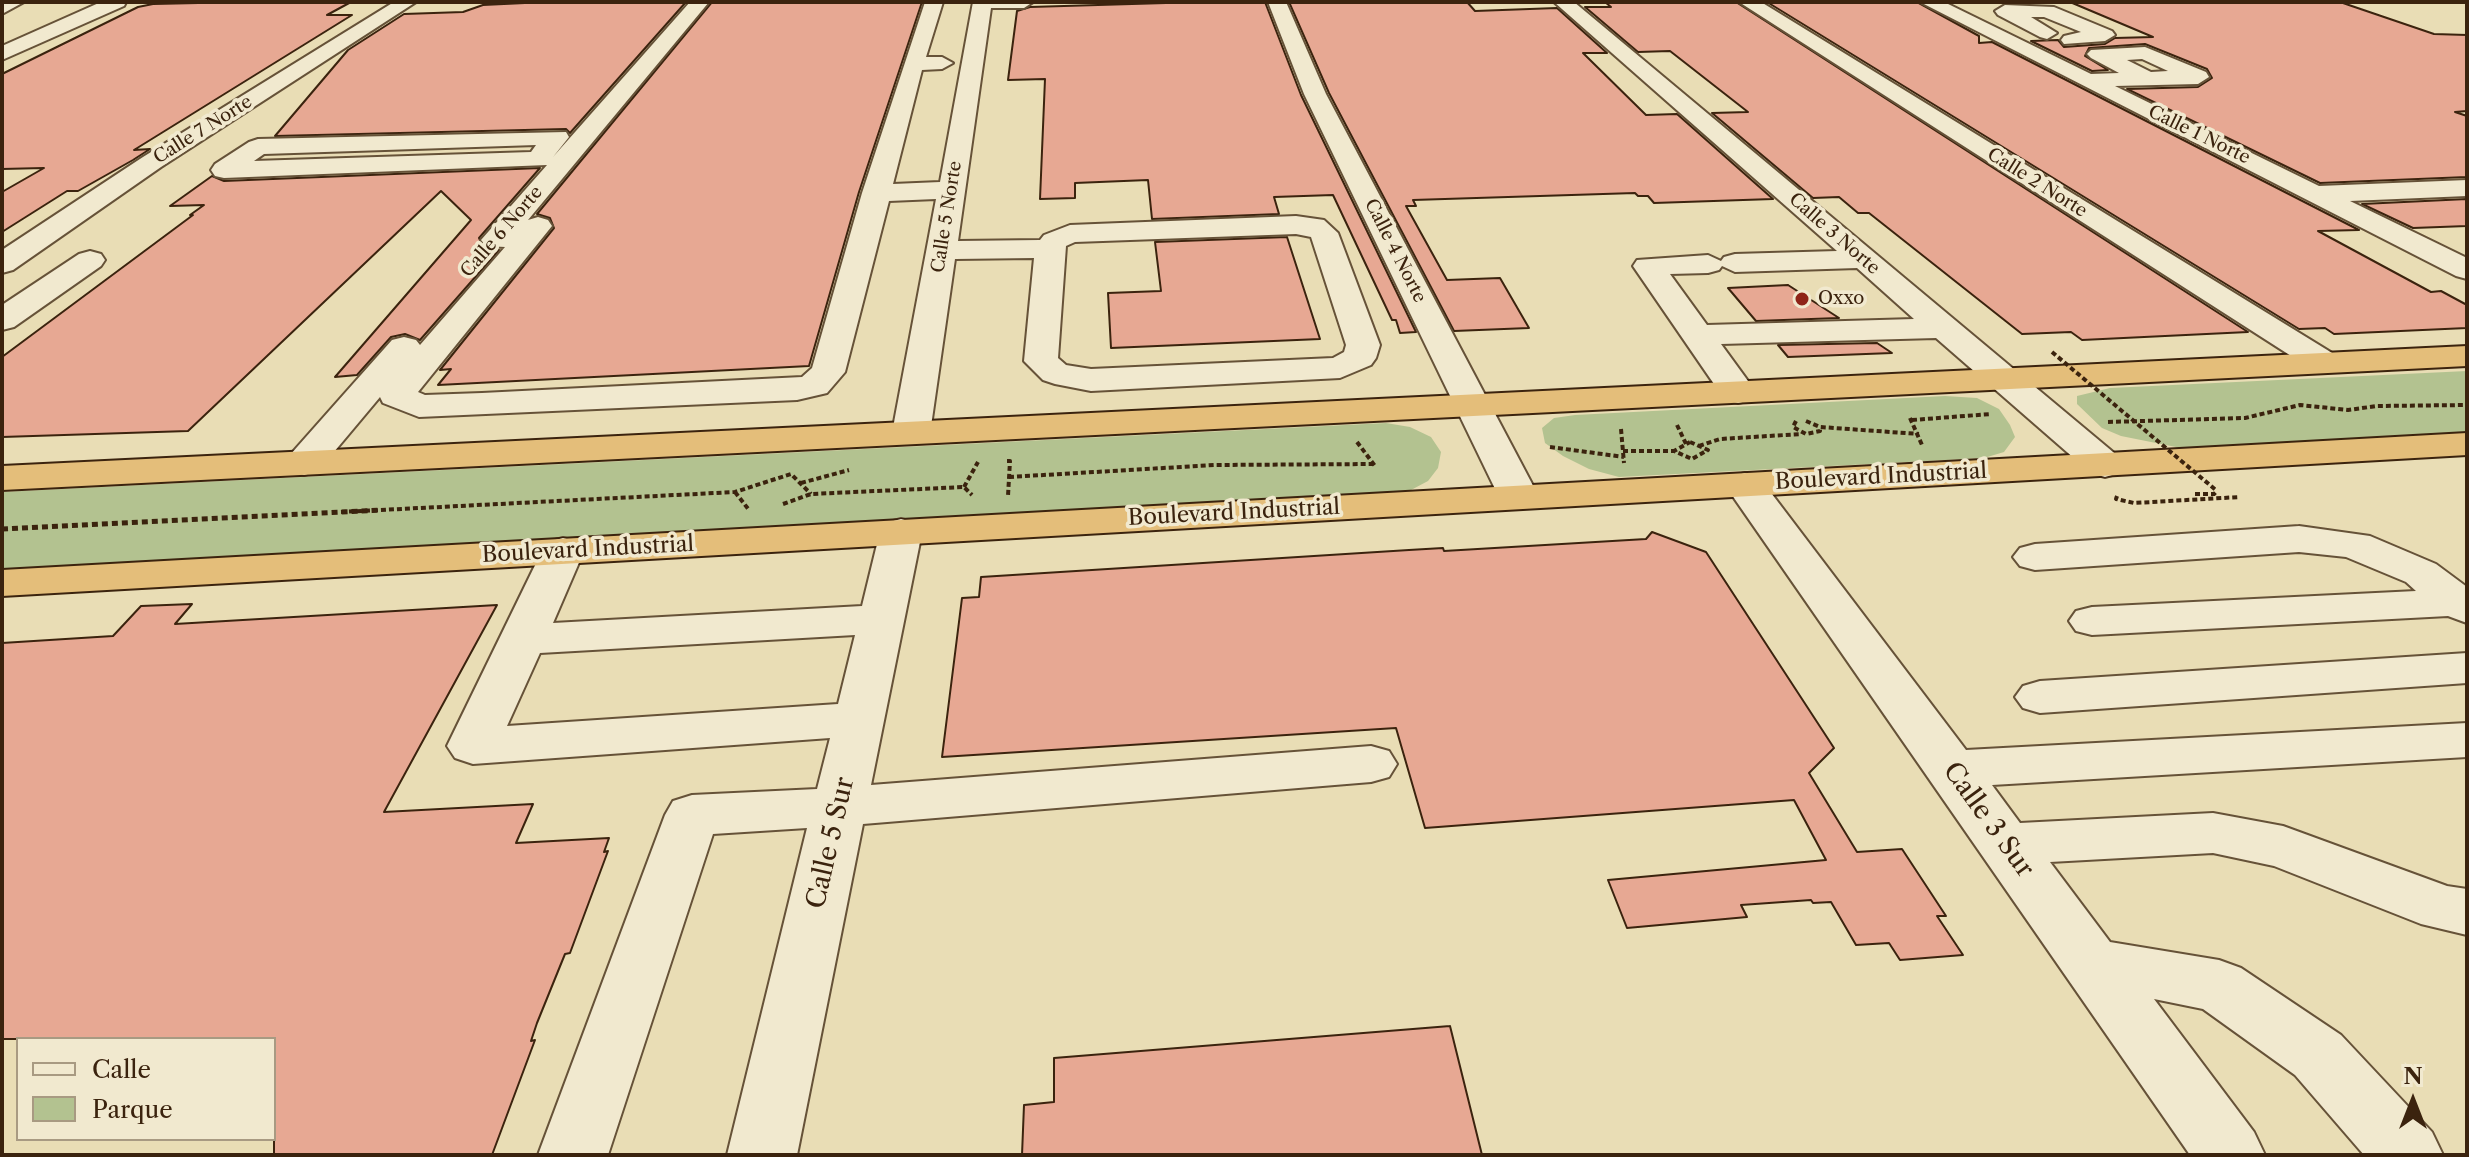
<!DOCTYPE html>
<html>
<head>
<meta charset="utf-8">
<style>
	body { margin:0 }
	#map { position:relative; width:2469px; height:1157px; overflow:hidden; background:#e9ddb5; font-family:"Libre Caslon Text",serif }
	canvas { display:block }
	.frame { position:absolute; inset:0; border:4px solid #3b230e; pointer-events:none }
	.legend { position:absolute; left:16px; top:1037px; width:260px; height:104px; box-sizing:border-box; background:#f1e9cf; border:2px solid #a89a82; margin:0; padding:10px 14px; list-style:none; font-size:24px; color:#3b230e }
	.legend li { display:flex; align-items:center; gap:16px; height:40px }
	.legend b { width:40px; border:2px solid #a89a82 }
	.north { position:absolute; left:2373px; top:1061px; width:80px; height:80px; -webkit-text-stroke:6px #f1e9cf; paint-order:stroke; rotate:0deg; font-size:22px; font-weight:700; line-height:32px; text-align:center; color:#3b230e }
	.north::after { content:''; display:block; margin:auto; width:28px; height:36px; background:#3b230e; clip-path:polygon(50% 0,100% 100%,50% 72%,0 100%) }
</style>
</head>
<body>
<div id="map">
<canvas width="2469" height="1157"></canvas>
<div class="frame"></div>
<ul class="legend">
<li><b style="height:10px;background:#f1e9cf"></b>Calle</li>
<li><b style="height:22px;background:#b3c290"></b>Parque</li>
</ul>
<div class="north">N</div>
</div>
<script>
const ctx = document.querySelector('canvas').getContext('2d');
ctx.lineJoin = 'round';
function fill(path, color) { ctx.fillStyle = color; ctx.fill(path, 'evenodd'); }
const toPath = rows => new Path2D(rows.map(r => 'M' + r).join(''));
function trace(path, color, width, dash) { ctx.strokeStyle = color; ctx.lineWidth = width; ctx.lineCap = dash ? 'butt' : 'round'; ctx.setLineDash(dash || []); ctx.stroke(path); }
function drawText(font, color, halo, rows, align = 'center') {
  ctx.font = font + ' "Libre Caslon Text",serif'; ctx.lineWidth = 7; ctx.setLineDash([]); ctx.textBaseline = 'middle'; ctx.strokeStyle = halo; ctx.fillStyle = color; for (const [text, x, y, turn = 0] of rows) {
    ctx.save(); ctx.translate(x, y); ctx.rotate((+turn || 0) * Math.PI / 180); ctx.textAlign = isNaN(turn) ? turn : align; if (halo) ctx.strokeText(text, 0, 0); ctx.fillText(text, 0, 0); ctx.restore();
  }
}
fill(toPath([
	[2467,371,2467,435,2181,448,2121,436,2102,428,2077,404,2077,396,2110,388],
	[1945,396,1977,398,1999,409,2010,425,2015,437,2004,452,1984,458,1619,477,1589,469,1563,456,1545,443,1542,428,1554,418,1575,415],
	[1386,423,1410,427,1431,437,1441,452,1438,468,1428,481,1411,490,1385,494,2,570,2,492]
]), '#b3c290');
const building = toPath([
	[244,2,351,2,327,15,352,15,134,150,150,149,133,160,78,191,67,191,2,232,2,192,44,168,2,169,2,74,138,7,153,4,244,2],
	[546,2,686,2,570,133,566,129,275,136,348,50,404,14,463,12,483,5,546,2],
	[712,2,922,2,859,192,809,366,438,385,451,369,440,370,554,228,550,218,537,214,712,2],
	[1200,2,1265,2,1301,95,1416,332,1400,333,1396,320,1392,320,1333,195,1274,197,1279,214,1152,219,1148,180,1075,183,1075,198,1040,199,1045,79,1008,80,1017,11,1030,7,1200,2],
	[1289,2,1467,2,1475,11,1557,8,1607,53,1583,53,1646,115,1677,114,1773,199,1654,203,1648,196,1638,196,1635,193,1413,200,1416,206,1406,206,1447,280,1500,278,1529,328,1454,331,1329,93,1289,2],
	[1605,2,1736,2,2248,332,2082,340,2071,332,2022,334,1869,213,1858,213,1839,197,1813,198,1712,113,1748,112,1670,51,1638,52,1585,7,1611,7,1605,2],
	[1767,2,1917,2,1979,36,1979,43,1992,42,2359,230,2318,231,2431,292,2441,291,2467,305,2467,328,2334,334,2325,328,2299,329,1767,2],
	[2070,2,2340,2,2434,34,2467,35,2467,111,2455,112,2467,116,2467,177,2320,183,2127,89,2198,87,2212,78,2207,69,2145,44,2089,48,2085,56,2108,70,2092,71,2031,41,2058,40,2064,47,2105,44,2115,38,2153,37,2070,2],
	[540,168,479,238,484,248,499,250,420,340,405,334,391,337,357,375,335,377,471,220,441,191,188,431,2,437,2,357,193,215,190,215,204,205,170,206,212,176,224,181,540,168],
	[2467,199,2467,226,2413,228,2362,204,2467,199],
	[1287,237,1320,339,1111,348,1108,293,1161,291,1155,242,1287,237],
	[1788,285,1839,318,1756,321,1728,288,1788,285],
	[1877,343,1892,353,1788,357,1778,345,1877,343],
	[1652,532,1706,552,1834,748,1809,773,1857,852,1902,849,1946,916,1937,916,1963,955,1900,960,1889,943,1856,945,1831,902,1813,903,1811,900,1741,905,1747,917,1627,928,1608,880,1826,860,1794,800,1425,828,1396,728,942,757,962,598,979,597,981,577,1409,550,1443,548,1444,551,1646,539,1652,532],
	[192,604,175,624,497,605,384,812,533,804,516,843,609,838,604,852,608,851,570,953,565,954,537,1023,531,1041,535,1040,492,1155,274,1155,274,1039,2,1039,2,643,113,636,141,606,192,604],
	[1450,1026,1482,1155,1022,1155,1024,1105,1054,1102,1054,1058,1450,1026]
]);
fill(building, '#e7a893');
trace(building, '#3b230e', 2);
const minor = toPath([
	[2,2,24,2,2,14,2,2],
	[101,2,126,2,124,6,2,60,2,46,101,2],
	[394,2,416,2,161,167,13,270,2,273,2,250,143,157,394,2],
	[690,2,709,2,528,220,538,217,548,220,552,226,418,392,425,395,482,393,802,377,812,368,862,193,925,2,943,2,926,57,942,57,953,63,942,69,922,70,893,184,940,182,973,2,1033,2,1024,8,991,8,958,241,1040,240,1044,235,1070,225,1296,216,1324,220,1338,233,1380,345,1376,358,1371,365,1340,378,1091,391,1055,384,1043,380,1024,361,1034,258,955,259,930,433,924,441,911,444,898,441,892,433,936,199,889,201,845,372,827,393,797,400,419,417,383,403,380,397,318,471,304,475,290,471,285,463,290,455,392,340,404,337,416,340,420,345,505,247,486,246,481,240,547,165,224,178,215,176,211,170,215,164,249,142,258,139,566,132,569,137,553,157,690,2],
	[536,145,531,152,254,161,264,154,536,145],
	[1296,234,1311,237,1346,345,1344,352,1333,358,1091,369,1066,365,1058,358,1066,246,1075,242,1296,234],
	[1268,2,1286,2,1326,94,1539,497,1533,506,1519,509,1505,506,1499,497,1304,94,1268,2],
	[1554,2,1574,2,2119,457,2125,465,2119,473,2105,477,2091,473,1936,338,1721,344,1756,392,1751,400,1738,403,1725,400,1633,266,1637,260,1708,255,1721,261,1724,257,1735,254,1837,251,1554,2],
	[1722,266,1735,272,1857,268,1914,319,1707,325,1670,274,1708,273,1719,270,1722,266],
	[1739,2,1761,2,2337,356,2342,363,2337,370,2325,373,2313,370,1739,2],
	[1920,2,1944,2,2091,74,2119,73,2091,58,2087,54,2091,50,2145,47,2206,72,2209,77,2198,84,2115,86,2319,186,2467,180,2467,196,2350,201,2467,258,2467,279,2456,276,1920,2],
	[2142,59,2168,71,2151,72,2127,60,2142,59],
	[2005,5,2054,7,2112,31,2115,35,2105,41,2064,44,2061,40,2064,36,2081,32,2044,17,2031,17,2057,33,2047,39,2040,37,1998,15,1995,11,2005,5],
	[90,251,101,254,105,260,101,266,14,327,2,330,2,305,79,254,90,251],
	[1745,473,1759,477,1966,750,2467,723,2467,757,1992,785,2020,823,2213,813,2283,826,2447,886,2467,889,2467,935,2421,924,2274,866,2213,853,2050,862,2110,942,2219,960,2241,968,2341,1035,2432,1132,2443,1155,2364,1155,2295,1075,2203,1009,2154,999,2254,1132,2265,1155,2190,1155,1725,485,1731,477,1745,473],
	[901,519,916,523,922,532,871,785,1371,746,1389,751,1397,764,1389,777,1371,782,863,824,797,1155,727,1155,807,828,713,834,608,1155,538,1155,665,815,673,801,692,795,817,789,830,738,473,764,455,758,447,746,542,551,548,542,563,538,578,542,584,551,553,623,862,606,880,532,886,523,901,519],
	[855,635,838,704,507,726,540,653,855,635],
	[2299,526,2370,536,2436,564,2467,587,2467,623,2448,616,2092,635,2076,631,2069,621,2076,611,2092,607,2416,591,2406,582,2346,557,2299,552,2035,570,2020,566,2013,557,2020,548,2035,544,2299,526],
	[2467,653,2467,683,2040,713,2023,708,2015,697,2023,686,2040,681,2467,653]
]);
const highway = toPath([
	[2467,346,2467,366,2,490,2,466,2467,346],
	[2467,433,2467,455,2,596,2,570,2467,433]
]);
trace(minor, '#665238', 4);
trace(highway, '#3b230e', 4);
trace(toPath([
	[1910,418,1922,445],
	[1912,420,1991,414],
	[1796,421,1793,427,1806,434,1820,431,1820,427],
	[1806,421,1820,427,1919,434],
	[2108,422,2245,418,2300,405,2348,410,2377,406,2467,405],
	[1677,425,1686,444],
	[1621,429,1624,463],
	[1357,442,1375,466],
	[1690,442,1708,450,1692,459,1674,451,1690,442],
	[1699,446,1720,439,1801,434],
	[1550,447,1624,457],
	[1623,451,1674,451],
	[1007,461,1010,461,1008,496],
	[1009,477,1215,465,1374,464],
	[801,483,849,470],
	[964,487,978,462],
	[735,492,749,510],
	[2195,494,2214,494,2217,491],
	[2117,496,2116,499,2134,503,2240,497],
	[783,504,811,494,964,487,972,495],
	[341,512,735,492,791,474,811,494]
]), '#3b230e', 4, [5, 3]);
trace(toPath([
	[2,529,381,510]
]), '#3b230e', 5, [6, 4]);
fill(minor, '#f1e9cf');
fill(highway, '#e4be7a');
trace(toPath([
	[2052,352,2217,491]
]), '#3b230e', 4, [5, 3]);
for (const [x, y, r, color] of [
	[1802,299,8,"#8f2418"]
]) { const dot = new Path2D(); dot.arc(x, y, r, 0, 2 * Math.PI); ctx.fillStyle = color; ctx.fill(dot); trace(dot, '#f1e9cf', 3); }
drawText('18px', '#3b230e', '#f1e9cf', [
	["Calle 7 Norte",203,130,-32],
	["Calle 1 Norte",2199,135,26],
	["Calle 2 Norte",2037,183,32],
	["Calle 5 Norte",947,217,-81],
	["Calle 6 Norte",502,232,-49],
	["Calle 3 Norte",1834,234,41],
	["Calle 4 Norte",1395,251,63]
]);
drawText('18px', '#3b230e', '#f1e9cf', [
	["Oxxo",1818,299]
], 'left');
drawText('22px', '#3b230e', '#f1e9cf', [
	["Boulevard Industrial",1881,477,-3],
	["Boulevard Industrial",1234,513,-3],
	["Boulevard Industrial",588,550,-3]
]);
drawText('26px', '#3b230e', '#f1e9cf', [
	["Calle 3 Sur",1988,820,54],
	["Calle 5 Sur",831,843,-77]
]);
</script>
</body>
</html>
